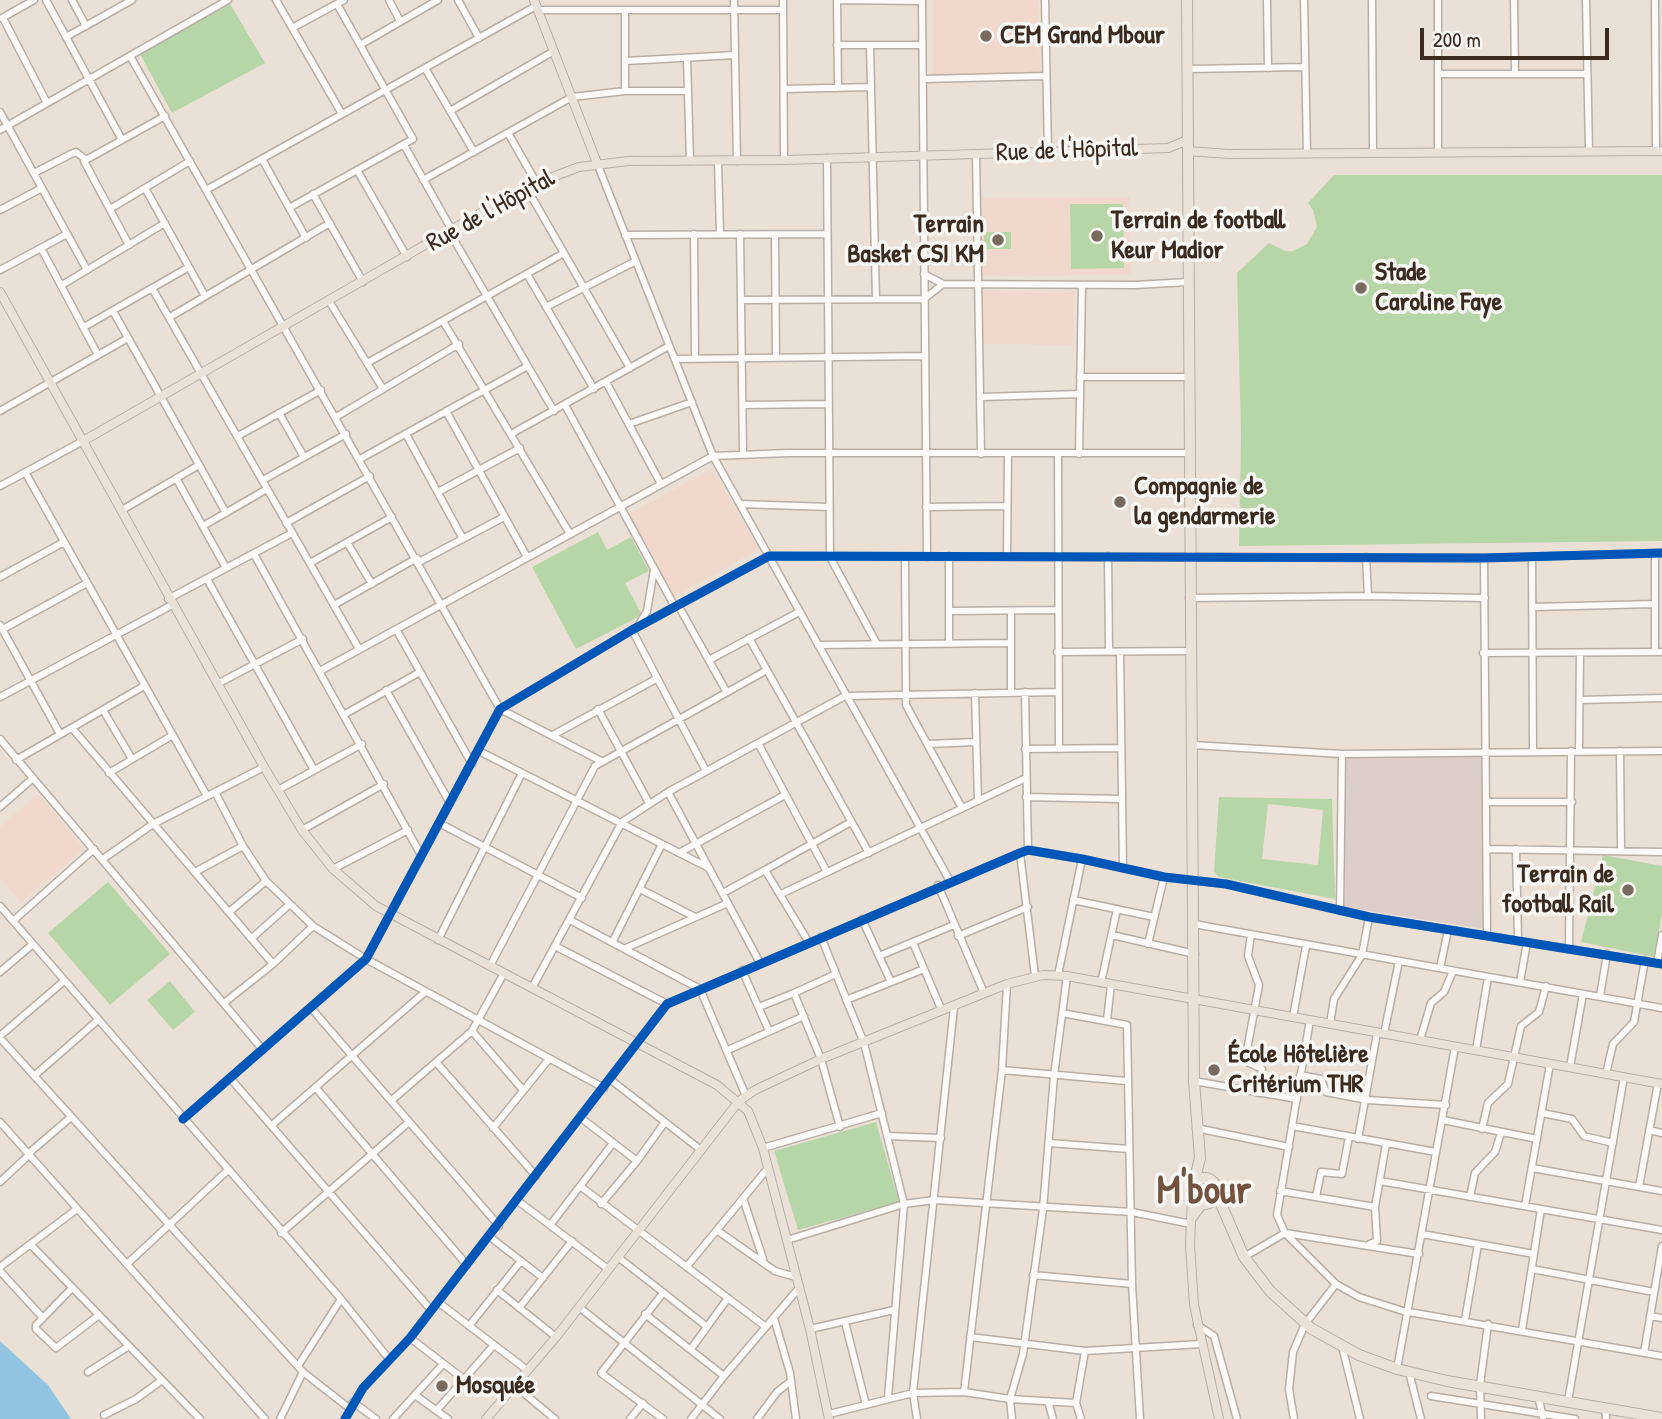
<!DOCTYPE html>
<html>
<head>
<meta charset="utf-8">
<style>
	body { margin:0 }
	#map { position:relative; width:1662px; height:1419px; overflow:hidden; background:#ebe0d5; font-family:"Patrick Hand",sans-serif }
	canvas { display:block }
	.scale { position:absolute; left:1420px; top:28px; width:189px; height:32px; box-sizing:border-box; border:4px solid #3b2a1e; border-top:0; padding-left:9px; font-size:21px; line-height:24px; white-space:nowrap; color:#3b2a1e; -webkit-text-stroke:5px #f6f6f2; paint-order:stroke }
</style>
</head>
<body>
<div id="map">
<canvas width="1662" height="1419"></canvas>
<div class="scale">200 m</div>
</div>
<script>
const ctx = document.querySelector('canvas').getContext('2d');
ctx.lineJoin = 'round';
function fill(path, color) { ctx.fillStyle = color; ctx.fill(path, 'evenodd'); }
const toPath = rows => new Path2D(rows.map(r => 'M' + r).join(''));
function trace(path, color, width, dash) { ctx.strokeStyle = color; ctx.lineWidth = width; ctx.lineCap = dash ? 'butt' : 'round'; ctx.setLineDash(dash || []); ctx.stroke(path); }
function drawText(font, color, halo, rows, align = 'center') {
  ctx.font = font + ' "Patrick Hand",sans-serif'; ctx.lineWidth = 7; ctx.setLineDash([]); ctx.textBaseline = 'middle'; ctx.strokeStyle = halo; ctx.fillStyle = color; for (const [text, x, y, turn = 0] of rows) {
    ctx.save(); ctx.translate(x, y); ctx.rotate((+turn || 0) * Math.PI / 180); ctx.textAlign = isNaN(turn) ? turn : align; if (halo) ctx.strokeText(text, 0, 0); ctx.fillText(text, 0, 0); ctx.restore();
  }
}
fill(toPath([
	[933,0,1038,0,1040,73,933,75],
	[1130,197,1131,275,982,276,980,198],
	[983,291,1075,292,1073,345,982,344],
	[712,469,759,549,675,597,629,514],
	[38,794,84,849,21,902,0,878,0,827]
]), '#f1d8cc');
fill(toPath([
	[1482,757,1484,929,1345,907,1345,758]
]), '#ddcec9');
fill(toPath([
	[230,4,265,63,172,113,140,54],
	[1334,175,1662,175,1662,541,1239,546,1241,436,1237,273,1269,243,1285,251,1293,251,1307,244,1317,227,1313,210,1308,203],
	[1070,204,1123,204,1124,268,1071,269],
	[984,232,1011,232,1011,249,984,249],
	[598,532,607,550,631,537,649,571,625,583,642,615,576,649,532,567],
	[1219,797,1332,799,1335,899,1219,877,1214,872],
	[1268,804,1323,810,1318,865,1262,859],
	[1603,855,1662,866,1662,914,1654,957,1581,942],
	[108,882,170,954,110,1005,48,933],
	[170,981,195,1012,173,1030,147,1000],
	[876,1122,899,1202,798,1230,774,1151]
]), '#b7d6a8');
fill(toPath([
	[0,1341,48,1385,71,1419,0,1419]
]), '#91c4e0');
const minor = toPath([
	[46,0,122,140],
	[72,0,86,26],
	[276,0,342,114],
	[389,0,400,21],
	[458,0,479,38],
	[734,0,737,161],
	[783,0,784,160],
	[837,0,838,88],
	[837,0,922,1],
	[922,0,927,557],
	[1045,0,1048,152],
	[1267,0,1268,68],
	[1304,0,1307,154],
	[1372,0,1373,152],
	[1438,0,1438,152],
	[1514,0,1515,74],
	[1586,0,1589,151],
	[1655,0,1656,151],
	[538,10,783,10],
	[625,10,625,91],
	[2,18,34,0],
	[3,18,47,103],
	[292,28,344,0],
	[66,37,132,0],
	[360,45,438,0],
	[837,45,922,45],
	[870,45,876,299],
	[130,56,500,709,601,761],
	[687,58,690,161],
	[626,61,735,55],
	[425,68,474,152],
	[1187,69,1305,67],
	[1438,74,1587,74],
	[923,79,1046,76],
	[784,89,871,87],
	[450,111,554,51],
	[0,112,87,270],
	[0,130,228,0],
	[508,133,536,182],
	[404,145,453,232],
	[976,154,981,454],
	[827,158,830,557,877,644],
	[262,159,306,238],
	[718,162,720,234],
	[597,163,713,456,950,881],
	[357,170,407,257],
	[34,173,71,154,76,152,85,159],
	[423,180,572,97,625,91,687,91],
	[526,187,630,368],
	[145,188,205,296],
	[206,190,536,6],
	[313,194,363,282],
	[289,208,413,139,337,4],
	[110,209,190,161],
	[0,210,42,188],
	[450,233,554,411],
	[694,234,695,358],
	[740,234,743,454],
	[625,235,826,234],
	[775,235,776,357],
	[129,245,84,161,165,116],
	[41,248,98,355],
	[0,270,67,234],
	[527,274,594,389],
	[924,274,943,284,1135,285,1189,282],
	[62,285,165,223],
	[152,288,359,649],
	[743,300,924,299,943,284],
	[329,301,383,389],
	[546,307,636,261],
	[113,311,226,513],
	[170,317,330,223],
	[443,321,570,534],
	[84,327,189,267],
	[675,359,925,356],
	[367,363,564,253],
	[1080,377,1190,377],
	[606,382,661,484],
	[981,397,1080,394],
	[565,405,675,607],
	[743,405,827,404],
	[0,411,128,338],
	[446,411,527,557],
	[279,413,304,457],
	[336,417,459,344],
	[629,424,692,402],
	[406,434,463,539],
	[511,434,669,346],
	[238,436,321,390],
	[1058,454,1059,749],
	[1079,454,1082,285],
	[360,459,526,367],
	[25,472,207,796],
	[176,478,226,568],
	[263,480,346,434],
	[0,486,83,441],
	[438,492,520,448],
	[740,504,829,507],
	[926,507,1007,506],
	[122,510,199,465],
	[286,523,370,476],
	[203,526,267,489],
	[348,544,372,584],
	[254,554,421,855],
	[1655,554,1655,652],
	[949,556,949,643],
	[1007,556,1008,455],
	[1108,556,1109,651],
	[1366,557,1368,596],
	[1532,557,1533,752],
	[905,558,906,705,962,808],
	[1484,558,1487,935],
	[419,562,504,517],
	[310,563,392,517],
	[0,577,64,542],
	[207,579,314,770],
	[1189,598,1368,596,1485,598],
	[168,599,292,533],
	[334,605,417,558],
	[678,605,726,691],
	[1533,607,1654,604],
	[950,611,1057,610],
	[1011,611,1011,692],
	[0,625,60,734],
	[638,626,647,611,654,570],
	[3,629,87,583],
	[396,629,472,764],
	[632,630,706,771],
	[749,638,869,853],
	[818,645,1010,643],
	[1057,652,1191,651],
	[1120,652,1123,868],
	[1483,653,1662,652],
	[709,660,799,612],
	[320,671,713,456,788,453,1190,453],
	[217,684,303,639],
	[386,690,450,803],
	[1025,692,1028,850],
	[975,693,978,801],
	[0,697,172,605],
	[1580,700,1662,698],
	[598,709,649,803],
	[103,710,132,759],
	[345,714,420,672],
	[72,728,273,964],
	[553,735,656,679],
	[0,739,263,1050],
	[758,743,827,872],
	[928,744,976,742],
	[1193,745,1342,754,1662,751],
	[1025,749,1120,748],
	[479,751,709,868],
	[1579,751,1580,653],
	[1620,751,1621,850],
	[16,760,144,686],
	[109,773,173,735],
	[278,790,362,744],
	[215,792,243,846,266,881,313,926,366,959,604,1088],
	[668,792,760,963],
	[1026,797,1121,799],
	[1486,802,1572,802],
	[0,807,32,779],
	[439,823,582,898],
	[302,830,384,784],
	[1487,849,1662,852],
	[1516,849,1518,940],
	[679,853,785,795],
	[1020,853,1035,976],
	[103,859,153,824,264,767],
	[333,869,408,830],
	[765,870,851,822],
	[195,872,243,846],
	[938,885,984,993],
	[640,889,695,917],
	[723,893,765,870,808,941],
	[781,894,1026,778],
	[1073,900,1154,917],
	[0,906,341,1299,389,1359],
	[1340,911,1342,754],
	[229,912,266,881],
	[862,919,891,982],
	[570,920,700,989,746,1096],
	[13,921,94,849],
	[1194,924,1662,1008],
	[1251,934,1248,956,1259,985,1245,1061,1262,1069,1258,1093],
	[1112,935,1195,954],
	[958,936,1028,907],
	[821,937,864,1043,904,1204,888,1398],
	[252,938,290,904],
	[438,940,522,773],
	[613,941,662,844],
	[913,943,942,1011],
	[1148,944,1164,877],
	[555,946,667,1004],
	[626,948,728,903],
	[1569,948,1571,751],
	[879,956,954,925],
	[1657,963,1662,935],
	[490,966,595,766,767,670],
	[1440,968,1448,930],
	[742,970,769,1031],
	[0,972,33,944],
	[1058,975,1082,859],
	[1520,982,1527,942],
	[1101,983,1117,909],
	[532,988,622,822,668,792,845,696,1058,692],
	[794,993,836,974],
	[1600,996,1607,954],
	[846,1000,924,969],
	[224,1003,273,964,313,926],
	[759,1007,794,993,821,1059,840,1127],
	[311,1008,499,1226],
	[1062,1013,1127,1025,1132,1284,1140,1419],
	[1293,1017,1306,946],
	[1107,1020,1111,985],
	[1310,1020,1277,1215,1285,1233,1336,1284,1359,1297,1403,1311,1662,1356],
	[1330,1024,1334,999,1362,955,1369,917],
	[472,1031,523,1090],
	[1384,1034,1399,961],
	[0,1036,64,981],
	[0,1038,303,1372,349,1408],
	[1420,1040,1431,1003,1444,992,1453,971],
	[728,1050,804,1016],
	[1476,1050,1488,977],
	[436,1062,536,1176],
	[1570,1067,1583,994],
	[1002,1070,1126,1081],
	[1606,1074,1613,1044,1634,1022,1645,960],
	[1300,1075,1321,1079,1326,1092,1367,1100,1446,1105],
	[34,1076,98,1020],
	[230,1078,431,1310],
	[611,1080,701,1150],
	[1194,1081,1297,1099],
	[316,1088,467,1265],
	[392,1100,472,1031,504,973],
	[1542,1113,1572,1119,1584,1136,1613,1143],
	[581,1118,637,1161,601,1204],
	[183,1119,366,959,500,709,632,630,769,556,1484,558,1662,553],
	[1443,1120,1537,1139],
	[0,1122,265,1419],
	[272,1125,425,992],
	[1292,1126,1436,1152],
	[493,1128,549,1059],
	[1196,1128,1289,1147],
	[1482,1129,1488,1103,1508,1084,1521,1026,1539,1012,1546,986],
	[1649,1130,1662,1133],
	[887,1136,941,1138],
	[1358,1139,1377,1033],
	[1049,1143,1129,1149],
	[763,1148,882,1113],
	[29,1153,71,1117],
	[637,1161,665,1122],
	[1532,1168,1662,1191],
	[1380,1181,1662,1230],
	[0,1182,30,1154],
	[580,1186,766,1327],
	[1639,1187,1658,1083],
	[1280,1191,1375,1207],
	[1316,1197,1321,1172,1342,1174,1349,1137],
	[1470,1197,1475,1173,1495,1152,1501,1133],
	[743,1198,763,1259],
	[518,1201,608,1269],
	[1525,1206,1550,1064],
	[551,1224,613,1143],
	[718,1231,775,1271,796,1277],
	[281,1233,409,1122],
	[1422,1234,1534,1254],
	[490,1237,543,1278],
	[787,1240,904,1204,934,1200,1132,1212,1191,1224],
	[1370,1244,1377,1241,1375,1207,1386,1144],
	[31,1245,200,1419],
	[618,1257,706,1326],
	[1244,1257,1285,1233,1419,1254],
	[127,1264,228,1170],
	[688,1265,768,1168],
	[0,1267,77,1209],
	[1532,1269,1654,1292],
	[0,1271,43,1318],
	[1033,1275,1132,1284],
	[72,1288,36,1325,36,1329,56,1348,99,1315],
	[497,1290,556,1337],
	[663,1293,601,1373,663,1419],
	[438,1302,527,1370],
	[579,1307,720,1419],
	[519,1308,572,1241],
	[645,1314,724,1376],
	[1650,1316,1662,1318],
	[774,1318,790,1373,796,1419],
	[1465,1320,1478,1244],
	[845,1322,866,1405],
	[1197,1325,1214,1336,1237,1419],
	[469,1326,521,1261],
	[810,1329,894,1310],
	[1522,1330,1541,1209],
	[970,1337,1085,1351,1201,1344],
	[410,1338,465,1380],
	[1342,1346,1360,1419],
	[691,1349,728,1298],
	[1644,1353,1662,1246],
	[298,1366,341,1299],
	[1397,1369,1455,1047],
	[88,1372,129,1346],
	[1409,1372,1421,1419],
	[514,1385,555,1419],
	[964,1392,1002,1070,1007,984],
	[415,1395,448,1419],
	[1431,1396,1575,1419],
	[1538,1396,1543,1417],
	[1048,1401,1053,1419],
	[1568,1401,1624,1077],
	[353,1402,376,1419],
	[1605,1408,1606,1419],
	[437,1410,493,1346],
	[829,1414,913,1393,964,1392,1010,1399,1076,1403],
	[104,1415,136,1399,162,1380],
	[280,1419,303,1372],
	[345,1419,363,1388,410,1338,667,1004,1020,853,1028,850,1082,859,1164,877,1226,884,1369,917,1662,964],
	[393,1419,443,1364],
	[630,1419,643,1403],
	[691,1419,724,1376,799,1288],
	[757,1419,777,1392,791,1381],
	[917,1419,913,1393,954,1007],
	[1012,1419,1010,1399,1023,1354,1043,1209,1054,1076,1067,976],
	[1081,1419,1076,1403,1085,1351],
	[1294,1419,1289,1389,1293,1352,1305,1324,1336,1284],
	[1481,1419,1480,1385,1488,1324]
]);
const major = toPath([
	[534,0,597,163],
	[1188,151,1229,154,1662,151],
	[0,292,264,767,302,830,333,869,376,906,717,1085,748,1111,763,1148,810,1329,829,1419],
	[83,441,526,187,579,167,628,161,784,160,1168,148,1188,140],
	[1192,1197,1190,1245,1194,1305,1219,1419],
	[1191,1220,1202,1205],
	[486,1419,556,1337,739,1101,755,1090,821,1059,1007,984,1043,975,1067,976,1662,1084]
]);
const highway = toPath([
	[1187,0,1194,1081,1200,1158,1194,1182],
	'1191 1191a13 13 0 1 1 26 0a13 13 0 1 1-26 0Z',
	[1217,1195,1244,1257,1270,1291,1312,1329,1359,1355,1397,1369,1447,1381,1662,1418]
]);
trace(minor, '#b7aea6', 9);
trace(major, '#b7aea6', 10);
trace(highway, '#b7aea6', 12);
trace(minor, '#fcfaf9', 6);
trace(major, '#ebe2d7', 8);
trace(highway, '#ebe2d7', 10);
trace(toPath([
	[183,1119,366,959,500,709,632,630,769,556,1484,558,1662,553],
	[345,1419,363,1388,410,1338,667,1004,1020,853,1028,850,1082,859,1164,877,1226,884,1369,917,1662,964]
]), '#0057b8', 9);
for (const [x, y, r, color] of [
	[986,36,7,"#796a5e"],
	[1097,236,7,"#796a5e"],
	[998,240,7,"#796a5e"],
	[1361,288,7,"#796a5e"],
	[1120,502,7,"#796a5e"],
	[1628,890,7,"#796a5e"],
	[1214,1070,7,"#796a5e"],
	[442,1386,7,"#796a5e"]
]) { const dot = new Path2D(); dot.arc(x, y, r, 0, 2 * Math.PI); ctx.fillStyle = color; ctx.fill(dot); trace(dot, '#f6f6f2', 2.5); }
drawText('bold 26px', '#3b2a1e', '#f6f6f2', [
	["CEM Grand Mbour",1000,36],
	["Terrain de football",1111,221],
	["Keur Madior",1111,251],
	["Terrain",984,225,"right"],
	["Basket CSI KM",984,255,"right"],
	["Stade",1375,273],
	["Caroline Faye",1375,303],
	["Compagnie de",1134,487],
	["la gendarmerie",1134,517],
	["Terrain de",1614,875,"right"],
	["football Rail",1614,905,"right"],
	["École Hôtelière",1228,1055],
	["Critérium THR",1228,1085],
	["Mosquée",456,1386]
], 'left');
drawText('26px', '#3b2a1e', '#f6f6f2', [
	["Rue de l'Hôpital",1067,151,-2],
	["Rue de l'Hôpital",491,211,-29]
]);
drawText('bold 40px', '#745240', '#f6f6f2', [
	["M'bour",1204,1192]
]);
</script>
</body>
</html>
